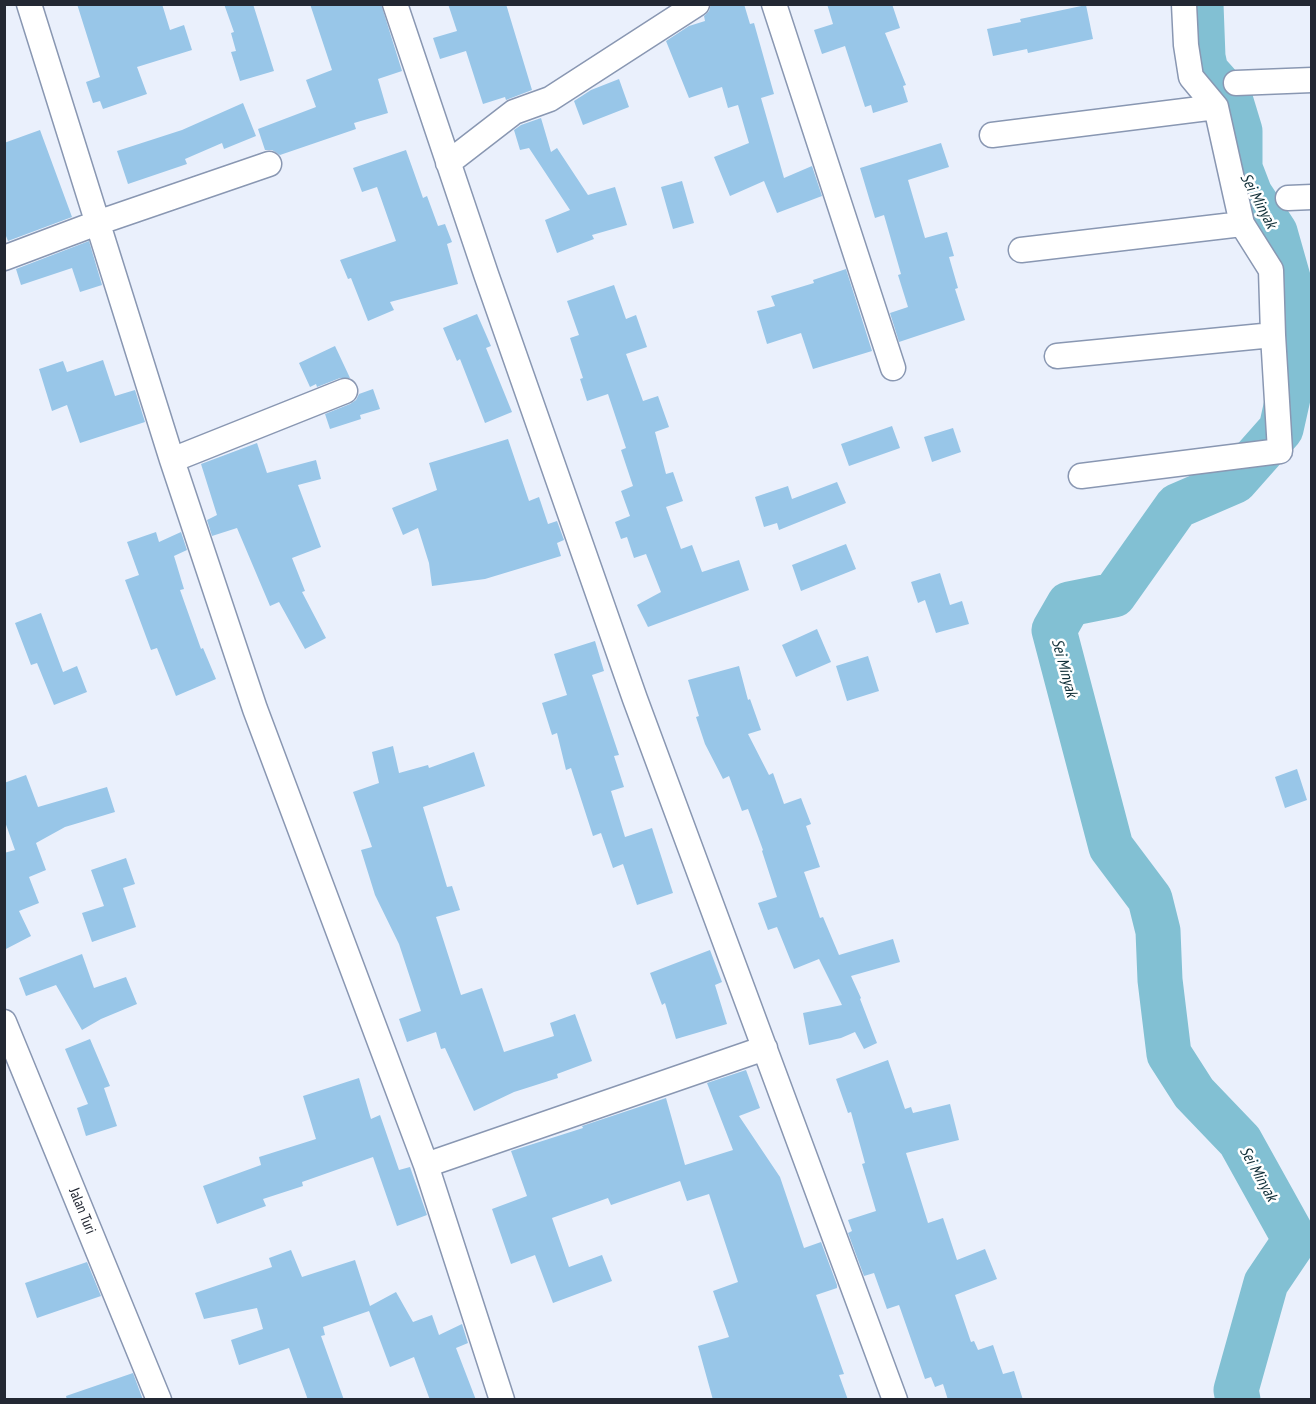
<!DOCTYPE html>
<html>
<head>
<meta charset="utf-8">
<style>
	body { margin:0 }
	#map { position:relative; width:1316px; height:1404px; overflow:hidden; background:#eaf0fc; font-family:"PT Sans Narrow",sans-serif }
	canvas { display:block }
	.frame { position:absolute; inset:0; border:6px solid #232833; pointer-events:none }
</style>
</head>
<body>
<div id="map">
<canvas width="1316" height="1404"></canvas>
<div class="frame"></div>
</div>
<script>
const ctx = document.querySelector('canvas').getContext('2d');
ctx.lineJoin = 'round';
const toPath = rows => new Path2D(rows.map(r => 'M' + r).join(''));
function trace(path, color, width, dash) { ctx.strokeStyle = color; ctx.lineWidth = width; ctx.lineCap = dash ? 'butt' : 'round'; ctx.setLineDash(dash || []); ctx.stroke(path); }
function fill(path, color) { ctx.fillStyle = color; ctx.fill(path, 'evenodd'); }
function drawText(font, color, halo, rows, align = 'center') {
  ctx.font = font + ' "PT Sans Narrow",sans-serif'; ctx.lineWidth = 5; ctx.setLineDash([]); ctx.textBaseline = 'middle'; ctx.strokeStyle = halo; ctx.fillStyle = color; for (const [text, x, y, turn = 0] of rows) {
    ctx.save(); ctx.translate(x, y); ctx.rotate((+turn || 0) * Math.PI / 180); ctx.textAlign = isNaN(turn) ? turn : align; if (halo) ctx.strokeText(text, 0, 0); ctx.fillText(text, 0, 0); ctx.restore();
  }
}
trace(toPath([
	[1201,4,1203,57,1206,71,1230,98,1240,131,1240,168,1250,194,1275,232,1290,285,1300,344,1281,429,1235,481,1177,506,1114,595,1069,604,1054,630,1111,847,1150,899,1158,931,1160,980,1169,1054,1194,1093,1240,1141,1295,1240,1266,1283,1236,1390,1238,1400]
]), '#82c0d3', 45);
fill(toPath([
	[77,4,162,4,170,30,184,25,192,50,137,67,147,94,103,109,100,101,93,103,86,82,100,77],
	[224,4,253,4,274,71,240,81,231,52,236,51,231,33,234,32],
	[310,4,381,4,402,71,378,79,388,113,354,123,356,129,280,155,272,150,265,150,258,129,316,107,306,80,332,70],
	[448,4,506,4,532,90,506,100,505,97,483,104,466,51,440,59,433,38,457,31],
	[711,4,744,4,750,24,754,23,774,94,761,98,784,178,812,166,822,196,777,213,764,181,730,196,714,157,749,143,738,105,728,108,722,87,689,98,666,41,689,26,705,21,704,16,709,11],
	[827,4,892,4,900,28,885,33,906,85,903,86,908,102,873,113,871,105,865,107,845,46,822,54,814,30,833,24],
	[1086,5,1093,39,1028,53,1027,49,993,56,987,29,1021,22,1020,19],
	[619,79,629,107,583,125,574,101,591,90],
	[243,103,256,136,224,149,222,143,185,159,187,164,128,184,117,151,182,130],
	[541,118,551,152,557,148,588,195,615,187,627,225,592,235,594,239,557,253,545,220,570,210,529,148,520,150,514,130,521,125],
	[40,130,72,217,8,241,4,231,4,143],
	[941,143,949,167,908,180,925,238,947,232,954,256,949,257,958,288,955,289,965,320,899,342,890,313,908,307,898,275,901,274,884,215,875,218,860,168],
	[406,150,423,198,427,196,438,226,445,224,452,242,447,244,458,284,390,302,394,310,368,321,351,278,348,279,340,260,396,241,377,187,362,192,353,168],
	[682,181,694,223,673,229,661,187],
	[89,241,102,285,80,292,72,268,21,285,16,269],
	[846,269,872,351,813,369,801,333,767,344,757,311,775,306,771,296,814,283,813,280],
	[614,285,626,319,636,315,647,347,626,354,643,401,658,396,669,427,655,432,666,474,673,472,683,501,666,507,681,549,692,545,702,572,739,560,749,590,648,627,637,605,661,592,646,554,634,558,627,537,621,539,615,522,630,516,621,491,633,486,621,450,626,448,608,394,587,401,580,379,583,378,570,338,579,335,567,301],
	[477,314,491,346,486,348,512,412,485,423,460,359,457,361,443,328],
	[335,346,350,378,340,378,317,387,316,384,310,387,299,363],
	[103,360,115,396,135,390,145,422,80,443,67,405,52,411,39,369,63,361,67,372],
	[373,389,380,409,360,415,361,419,330,429,325,414,350,404,356,400,359,394],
	[892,426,900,448,849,466,841,444],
	[953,428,961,452,932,462,924,437],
	[508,439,529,501,539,497,548,524,557,521,564,540,557,543,561,556,485,579,432,586,429,563,418,528,403,535,392,508,437,490,429,463],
	[257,443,267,473,316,460,321,479,298,485,321,547,292,558,305,591,302,592,326,638,305,649,279,602,270,606,237,528,212,536,207,520,217,515,201,464],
	[837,482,846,503,779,530,777,523,764,527,755,497,788,486,792,499],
	[156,532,159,542,181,532,187,550,174,556,184,589,180,590,201,649,203,648,216,679,176,696,157,648,151,650,125,580,139,575,127,542],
	[846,544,856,569,801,591,792,565],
	[940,573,950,605,962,601,969,624,936,633,925,600,918,603,911,582],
	[41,613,63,672,77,666,87,692,54,705,37,663,31,665,15,623],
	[817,629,831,662,796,677,782,645],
	[595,641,604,671,592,675,619,755,614,756,624,787,611,791,625,837,652,828,673,893,637,905,623,864,613,868,601,833,593,836,571,768,566,770,557,733,552,735,542,703,567,695,554,654],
	[868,656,879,691,847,701,836,666],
	[739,666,748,700,750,699,761,730,748,734,769,775,773,773,784,804,801,798,811,824,806,826,820,867,804,872,820,918,823,917,839,955,893,939,900,962,851,976,861,998,860,999,877,1043,864,1049,855,1032,841,1038,809,1045,803,1013,842,1005,819,959,794,969,777,927,768,930,758,903,777,897,762,851,763,850,748,809,742,811,729,776,723,779,705,744,696,717,699,716,688,680],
	[393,746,399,773,428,765,429,768,474,752,485,786,423,807,447,887,452,886,460,910,436,917,461,995,482,988,504,1052,554,1036,550,1023,575,1014,592,1061,557,1074,558,1078,514,1092,474,1111,445,1048,441,1049,436,1032,407,1042,399,1019,421,1011,399,944,375,895,361,850,372,847,353,792,379,783,372,752],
	[1297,769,1307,800,1285,808,1275,777],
	[26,775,38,807,107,787,115,812,65,827,36,843,46,870,29,877,39,903,19,911,31,936,4,950,4,853,15,850,4,819,4,783],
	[126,858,135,884,123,888,136,927,92,942,82,913,104,906,91,870],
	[710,950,722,982,715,985,727,1024,676,1039,665,1003,662,1005,650,973],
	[82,954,94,988,126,977,137,1004,101,1019,82,1030,56,985,26,996,19,978],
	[90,1039,110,1086,104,1088,117,1126,86,1136,77,1108,88,1104,65,1049],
	[888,1060,905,1109,911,1107,913,1113,950,1104,959,1140,906,1153,928,1223,943,1218,957,1260,985,1249,997,1279,955,1295,971,1342,974,1341,978,1350,993,1345,1003,1374,1014,1371,1023,1400,948,1400,943,1384,935,1387,931,1377,925,1379,899,1305,887,1309,874,1273,864,1276,848,1233,852,1231,848,1220,876,1211,862,1164,865,1163,851,1112,848,1113,836,1079],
	[746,1070,760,1108,739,1116,780,1177,804,1248,821,1242,837,1285,837,1288,816,1295,844,1374,839,1375,848,1400,713,1400,698,1346,729,1337,713,1291,738,1282,709,1194,687,1201,680,1181,611,1205,608,1198,552,1218,569,1267,602,1255,612,1281,553,1303,535,1255,511,1264,492,1209,527,1196,511,1151,583,1128,582,1126,666,1098,685,1165,733,1150,707,1083],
	[359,1078,371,1119,380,1115,399,1170,410,1167,427,1215,397,1226,373,1157,302,1182,303,1186,263,1199,266,1206,217,1224,203,1186,261,1165,259,1157,316,1139,303,1096],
	[291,1250,302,1277,355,1260,370,1306,396,1292,413,1322,432,1315,439,1335,462,1324,468,1343,456,1348,476,1400,430,1400,414,1357,390,1367,369,1311,323,1327,325,1335,321,1336,344,1400,308,1400,289,1348,239,1365,231,1340,263,1329,257,1308,204,1319,195,1293,272,1267,269,1258],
	[87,1262,101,1296,37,1318,25,1283],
	[133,1373,143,1400,67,1400,66,1396]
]), '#98c6e8');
const street = toPath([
	[29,4,172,460,255,709,426,1165,502,1400],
	[395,4,486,274,635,699,895,1400],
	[774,4,893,368],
	[1236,83,1312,80],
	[992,135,1216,107],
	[448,163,514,112,550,99,697,4],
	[1288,198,1312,197],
	[1021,250,1242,224],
	[4,258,97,223,269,164],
	[1057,356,1273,335,1271,270,1242,224,1216,107,1191,77,1186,45,1184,4],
	[172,460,345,391],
	[1081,476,1280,451,1273,335],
	[4,1022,159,1400],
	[426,1165,765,1048]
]);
trace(street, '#8997b2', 27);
trace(street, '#fff', 24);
drawText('15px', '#232833', '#fff', [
	["Jalan Turi",82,1211,68]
]);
drawText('italic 16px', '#102f38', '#fff', [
	["Sei Minyak",1258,201,62],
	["Sei Minyak",1064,668,75],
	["Sei Minyak",1258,1174,61]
]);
</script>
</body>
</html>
